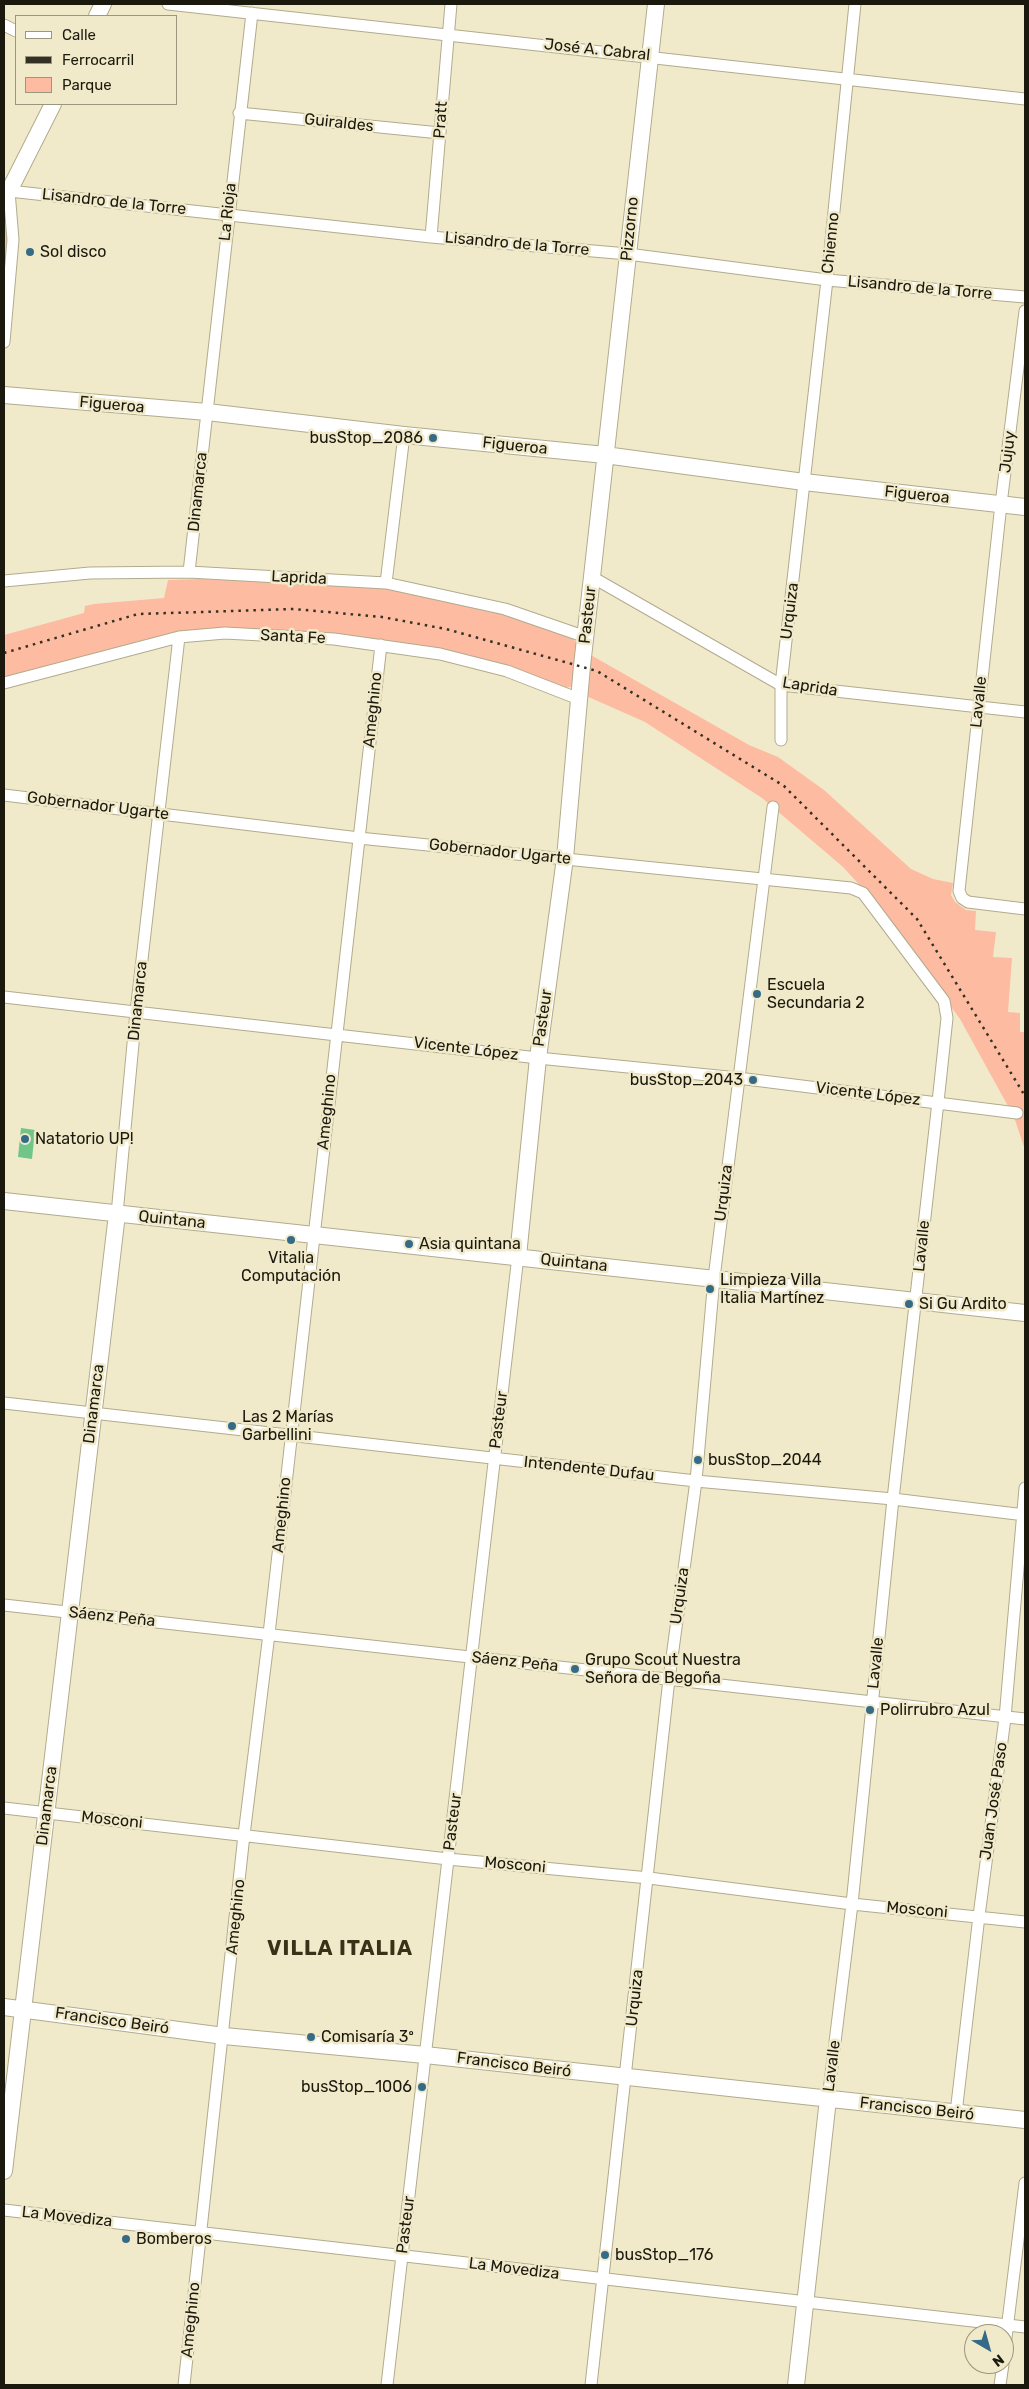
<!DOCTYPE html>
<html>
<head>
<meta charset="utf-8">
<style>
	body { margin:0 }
	#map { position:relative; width:1029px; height:2389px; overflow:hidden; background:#f1eaca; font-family:Rubik,sans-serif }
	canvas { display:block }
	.frame { position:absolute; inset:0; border:5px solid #1b180d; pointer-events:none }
	.legend { position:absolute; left:15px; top:15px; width:162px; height:90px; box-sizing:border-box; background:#f1eaca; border:1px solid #9b967e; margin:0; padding:6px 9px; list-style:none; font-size:15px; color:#1b180d }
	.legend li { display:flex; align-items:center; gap:10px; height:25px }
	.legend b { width:25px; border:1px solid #9b967e }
	.north { position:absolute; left:964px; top:2324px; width:50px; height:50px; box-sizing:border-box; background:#f1eaca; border:1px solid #9b967e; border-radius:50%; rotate:142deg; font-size:14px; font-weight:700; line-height:20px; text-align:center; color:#1b180d }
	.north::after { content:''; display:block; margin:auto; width:18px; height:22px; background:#366b87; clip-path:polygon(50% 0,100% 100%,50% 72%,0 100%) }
</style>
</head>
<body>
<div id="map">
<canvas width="1029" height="2389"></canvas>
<div class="frame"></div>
<ul class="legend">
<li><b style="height:6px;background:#fff"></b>Calle</li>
<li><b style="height:6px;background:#343023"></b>Ferrocarril</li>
<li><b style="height:14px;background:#fdbba1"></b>Parque</li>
</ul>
<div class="north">N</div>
</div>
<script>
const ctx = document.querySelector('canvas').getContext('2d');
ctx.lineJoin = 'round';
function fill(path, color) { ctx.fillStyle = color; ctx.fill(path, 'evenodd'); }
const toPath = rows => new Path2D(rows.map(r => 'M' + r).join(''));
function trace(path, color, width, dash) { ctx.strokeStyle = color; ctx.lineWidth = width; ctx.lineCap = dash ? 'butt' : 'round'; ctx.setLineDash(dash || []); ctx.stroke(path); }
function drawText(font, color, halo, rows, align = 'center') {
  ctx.font = font + ' Rubik,sans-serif'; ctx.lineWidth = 5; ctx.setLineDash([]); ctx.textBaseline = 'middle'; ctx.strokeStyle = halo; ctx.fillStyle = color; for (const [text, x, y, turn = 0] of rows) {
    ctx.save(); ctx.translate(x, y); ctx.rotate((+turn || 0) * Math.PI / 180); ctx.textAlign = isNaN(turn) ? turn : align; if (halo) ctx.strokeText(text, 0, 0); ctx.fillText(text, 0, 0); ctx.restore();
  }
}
fill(toPath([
	[7,225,10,235,4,302,4,227],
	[200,579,373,585,503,612,572,636,576,643,574,684,570,687,565,688,445,650,222,631,4,680,4,635,84,613,85,606,94,604,164,598,168,580],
	[589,654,749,745,778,757,824,790,911,869,933,879,953,883,951,895,955,902,966,910,976,911,975,930,996,932,993,957,1012,958,1008,1012,1020,1013,1020,1032,1025,1032,1025,1150,1014,1117,960,1019,865,891,843,867,762,798,645,722,584,695]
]), '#fdbba1');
fill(toPath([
	[21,1128,35,1130,32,1159,18,1157]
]), '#70c589');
const street = toPath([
	[168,4,1025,99],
	[4,25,16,31],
	[239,113,440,133],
	[431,237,451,4],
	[1025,311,1001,504,959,891,962,898,968,902,1025,909],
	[4,342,13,240,9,191,431,237,628,254,827,280,1025,297],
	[189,572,252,13],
	[592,577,781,685,1025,712],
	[4,581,90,573,189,572,386,583,505,609,586,637],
	[386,583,404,435],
	[4,683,179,637,225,633,334,639,440,654,507,671,579,699],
	[781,740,781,685,827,280,855,4],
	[4,795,359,838,851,888,863,893,944,1001,947,1018,938,1102,893,1499,852,1904,828,2099],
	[4,997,538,1058,738,1078,1017,1113],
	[117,1214,136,1012,179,637],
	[4,1403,696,1481,893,1499,1025,1515],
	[4,1605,1025,1719],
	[4,1808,448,1859,649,1878,852,1904,1025,1922],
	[956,2113,979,1916,1005,1718,1025,1488],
	[4,2210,1025,2327],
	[1004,2354,1025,2183],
	[184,2385,244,1835,269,1634,381,645],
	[387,2385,518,1256],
	[591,2385,669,1679,696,1481,714,1278,773,807],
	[1000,2385,1003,2364]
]);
const secondary = toPath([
	[97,16,103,4],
	[4,201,53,104],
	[4,395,207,412,404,435,605,455,804,482,1025,507],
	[4,1201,1025,1313],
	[518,1256,538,1058,565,858,582,666,656,4],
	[4,2007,224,2036,425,2055,1025,2120],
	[4,2171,117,1214],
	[796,2385,828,2099]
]);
trace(street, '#b1ab8d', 13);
trace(secondary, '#b1ab8d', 18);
trace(street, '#fff', 11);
trace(secondary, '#fff', 16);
trace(toPath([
	[4,653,138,614,294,609,382,617,446,629,597,671,784,786,917,919,1025,1096]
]), '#343023', 2.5, [2.5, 5]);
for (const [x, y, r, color] of [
	[30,252,5,"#366b87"],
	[433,438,5,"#366b87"],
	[757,994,5,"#366b87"],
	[753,1080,5,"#366b87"],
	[25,1139,5,"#366b87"],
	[291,1240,5,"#366b87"],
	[409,1244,5,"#366b87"],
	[710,1289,5,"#366b87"],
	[909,1304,5,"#366b87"],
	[232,1426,5,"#366b87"],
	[698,1460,5,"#366b87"],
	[575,1669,5,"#366b87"],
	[870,1710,5,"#366b87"],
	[311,2037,5,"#366b87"],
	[422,2087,5,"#366b87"],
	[126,2239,5,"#366b87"],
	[605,2255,5,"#366b87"]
]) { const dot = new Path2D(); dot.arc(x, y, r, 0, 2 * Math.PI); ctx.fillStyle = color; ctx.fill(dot); trace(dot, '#f1eaca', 2); }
drawText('16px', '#1b180d', '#f1eaca', [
	["José A. Cabral",597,50,6],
	["Pratt",441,120,-86],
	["Guiraldes",339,123,6],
	["Lisandro de la Torre",114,202,6],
	["La Rioja",228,212,-84],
	["Pizzorno",630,229,-84],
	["Chienno",831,243,-84],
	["Lisandro de la Torre",517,244,5],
	["Lisandro de la Torre",920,288,5],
	["Figueroa",112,405,5],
	["Figueroa",515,446,6],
	["Jujuy",1008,452,-83],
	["Dinamarca",198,492,-84],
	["Figueroa",917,495,6],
	["Laprida",299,578,3],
	["Urquiza",790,611,-83],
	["Pasteur",588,615,-84],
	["Santa Fe",293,637,3],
	["Laprida",810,687,9],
	["Lavalle",979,702,-84],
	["Ameghino",373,710,-84],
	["Gobernador Ugarte",98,806,7],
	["Gobernador Ugarte",500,852,6],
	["Dinamarca",138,1001,-84],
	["Pasteur",543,1018,-82],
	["Vicente López",466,1049,7],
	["Vicente López",868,1094,7],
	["Ameghino",327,1112,-84],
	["Urquiza",724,1193,-83],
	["Quintana",172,1220,6],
	["Lavalle",922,1246,-84],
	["Quintana",574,1263,6],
	["Dinamarca",94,1404,-83],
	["Pasteur",499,1420,-83],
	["Intendente Dufau",589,1469,6],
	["Ameghino",282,1515,-84],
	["Urquiza",680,1596,-82],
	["Sáenz Peña",112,1617,6],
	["Sáenz Peña",515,1662,6],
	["Lavalle",876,1663,-84],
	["Juan José Paso",994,1801,-82],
	["Dinamarca",47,1806,-83],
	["Mosconi",112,1820,6],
	["Pasteur",453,1822,-83],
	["Mosconi",515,1865,5],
	["Mosconi",917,1910,5],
	["Ameghino",236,1917,-84],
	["Urquiza",635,1998,-84],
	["Francisco Beiró",112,2021,8],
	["Francisco Beiró",514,2065,7],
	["Lavalle",832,2066,-83],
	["Francisco Beiró",917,2109,6],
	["La Movediza",67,2217,6],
	["Pasteur",406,2225,-83],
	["La Movediza",514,2269,7],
	["Ameghino",191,2320,-84]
]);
drawText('16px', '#1b180d', '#f1eaca', [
	["Sol disco",40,252],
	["busStop_2086",423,438,"right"],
	["Escuela",767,985],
	["Secundaria 2",767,1003],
	["busStop_2043",743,1080,"right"],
	["Natatorio UP!",35,1139],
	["Asia quintana",419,1244],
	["Vitalia",291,1258,"center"],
	["Computación",291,1276,"center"],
	["Limpieza Villa",720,1280],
	["Italia Martínez",720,1298],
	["Si Gu Ardito",919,1304],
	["Las 2 Marías",242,1417],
	["Garbellini",242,1435],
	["busStop_2044",708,1460],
	["Grupo Scout Nuestra",585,1660],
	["Señora de Begoña",585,1678],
	["Polirrubro Azul",880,1710],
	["Comisaría 3º",321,2037],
	["busStop_1006",412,2087,"right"],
	["Bomberos",136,2239],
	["busStop_176",615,2255]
], 'left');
ctx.letterSpacing = '1px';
drawText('bold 21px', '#383218', '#f1eaca', [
	["VILLA ITALIA",340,1949]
]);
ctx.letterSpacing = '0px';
</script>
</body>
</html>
